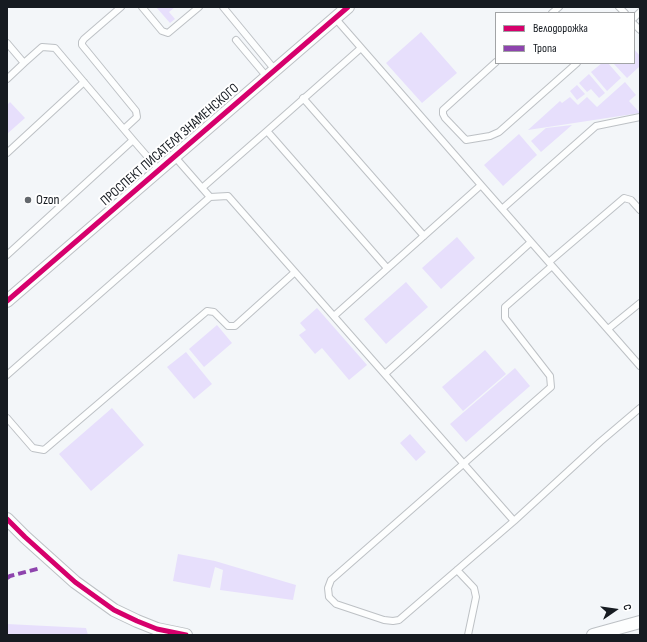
<!DOCTYPE html>
<html>
<head>
<meta charset="utf-8">
<style>
	body { margin:0 }
	#map { position:relative; width:647px; height:642px; overflow:hidden; background:#f3f6f9; font-family:"Sofia Sans Condensed",sans-serif }
	canvas { display:block }
	.frame { position:absolute; inset:0; border:8px solid #161b21; pointer-events:none }
	.legend { position:absolute; left:495px; top:12px; width:140px; height:52px; box-sizing:border-box; background:#fff; border:1px solid #a2a4a6; margin:0; padding:5px 7px; list-style:none; font-size:12px; color:#161b21 }
	.legend li { display:flex; align-items:center; gap:8px; height:20px }
	.legend b { width:20px; border:1px solid #a2a4a6 }
	.north { position:absolute; left:595px; top:590px; width:40px; height:40px; -webkit-text-stroke:3px #fff; paint-order:stroke; rotate:77deg; font-size:11px; font-weight:700; line-height:16px; text-align:center; color:#161b21 }
	.north::after { content:''; display:block; margin:auto; width:14px; height:18px; background:#161b21; clip-path:polygon(50% 0,100% 100%,50% 72%,0 100%) }
</style>
</head>
<body>
<div id="map">
<canvas width="647" height="642"></canvas>
<div class="frame"></div>
<ul class="legend">
<li><b style="height:5px;background:#d6006c"></b>Велодорожка</li>
<li><b style="height:5px;background:#8e44ad"></b>Тропа</li>
</ul>
<div class="north">С</div>
</div>
<script>
const ctx = document.querySelector('canvas').getContext('2d');
ctx.lineJoin = 'round';
function fill(path, color) { ctx.fillStyle = color; ctx.fill(path, 'evenodd'); }
const toPath = rows => new Path2D(rows.map(r => 'M' + r).join(''));
function trace(path, color, width, dash) { ctx.strokeStyle = color; ctx.lineWidth = width; ctx.lineCap = dash ? 'butt' : 'round'; ctx.setLineDash(dash || []); ctx.stroke(path); }
function drawText(font, color, halo, rows, align = 'center') {
  ctx.font = font + ' "Sofia Sans Condensed",sans-serif'; ctx.lineWidth = 4; ctx.setLineDash([]); ctx.textBaseline = 'middle'; ctx.strokeStyle = halo; ctx.fillStyle = color; for (const [text, x, y, turn = 0] of rows) {
    ctx.save(); ctx.translate(x, y); ctx.rotate((+turn || 0) * Math.PI / 180); ctx.textAlign = isNaN(turn) ? turn : align; if (halo) ctx.strokeText(text, 0, 0); ctx.fillText(text, 0, 0); ctx.restore();
  }
}
fill(toPath([
	[156,7,175,7,169,12,175,19,170,23],
	[421,32,457,73,422,103,386,63],
	[634,49,640,56,640,66,627,78,613,63,634,63],
	[602,63,608,63,621,78,607,91,591,72],
	[589,74,605,93,599,98,591,89,587,92,579,83],
	[625,82,636,95,629,101,640,113,528,130,560,101,562,103,570,97,578,105,587,97,597,107],
	[577,85,585,94,577,100,570,91],
	[10,102,25,118,7,134,7,105],
	[572,125,541,152,531,141,546,128],
	[519,134,537,155,503,186,484,165],
	[457,237,475,258,441,289,422,268],
	[406,282,428,307,386,344,364,319],
	[317,308,367,365,349,380,322,348,315,354,299,335,306,330,300,323],
	[217,325,232,343,204,367,189,349],
	[485,350,506,374,463,411,442,387],
	[186,352,212,384,194,399,167,367],
	[515,368,530,386,466,442,450,424],
	[112,408,144,445,91,491,59,454],
	[410,434,426,452,416,461,400,443],
	[178,554,215,561,296,585,293,600,220,590,223,570,215,567,210,588,173,581],
	[7,624,86,628,88,635,7,635]
]), '#e7dffc');
const lane = toPath([
	[121,7,84,39,82,42,82,45,136,111,137,117,124,129],
	[142,7,162,31,168,33,199,7],
	[223,7,275,70],
	[619,7,625,13],
	[552,13,559,7],
	[335,18,481,185],
	[634,18,640,12],
	[634,24,640,30],
	[236,40,267,77],
	[7,43,24,63,42,47,55,48,133,140,7,255],
	[496,62,443,110,443,114,445,118,466,140,490,136,499,132,577,63],
	[7,79,24,63],
	[303,98,424,236],
	[267,131,361,48],
	[133,140,159,170],
	[7,153,84,82],
	[175,157,210,197,228,196,514,521],
	[202,188,267,131,387,268],
	[502,209,596,126,640,117],
	[549,262,624,198,631,200,640,210],
	[552,266,505,307,505,318,550,376,551,387,331,580,328,588,329,597,336,604,384,620,393,621,399,620,514,521,600,442,640,408],
	[334,316,481,185,640,366],
	[608,329,640,303],
	[385,374,531,242],
	[7,375,210,197],
	[7,418,33,448,44,450,207,311,214,312,228,326,235,326,295,272],
	[457,570,474,588,476,597,468,635]
]);
const street = toPath([
	[7,301,348,7],
	[7,519,25,537,75,582,114,610,137,621,157,629,186,635],
	[593,635,640,622]
]);
trace(lane, '#bdc1c5', 8);
trace(street, '#bdc1c5', 14);
trace(lane, '#fdfefe', 6);
trace(street, '#fdfefe', 12);
trace(toPath([
	[7,578,10,576,41,568]
]), '#8e44ad', 4, [8, 4]);
trace(toPath([
	[7,301,348,7],
	[7,519,25,537,75,582,114,610,137,621,157,629,186,635]
]), '#d6006c', 5);
for (const [x, y, r, color] of [
	[28,200,4,"#63686d"]
]) { const dot = new Path2D(); dot.arc(x, y, r, 0, 2 * Math.PI); ctx.fillStyle = color; ctx.fill(dot); trace(dot, '#fff', 1.5); }
drawText('14px', '#161b21', '#fff', [
	["ПРОСПЕКТ ПИСАТЕЛЯ ЗНАМЕНСКОГО",170,145,-41]
]);
drawText('14px', '#161b21', '#fff', [
	["Ozon",36,200]
], 'left');
</script>
</body>
</html>
